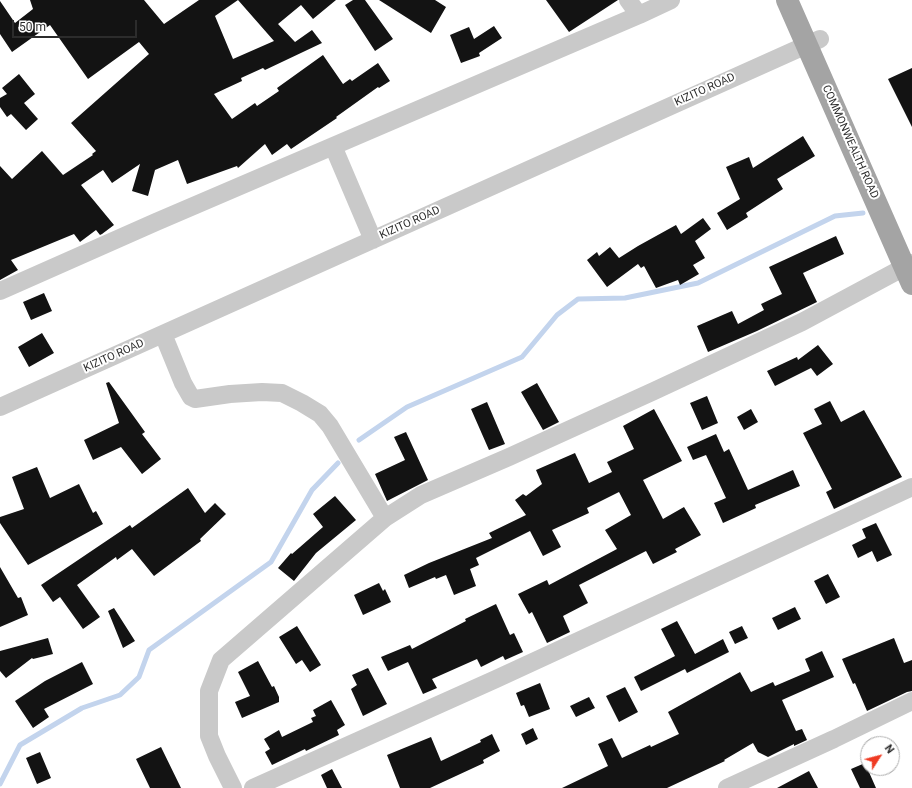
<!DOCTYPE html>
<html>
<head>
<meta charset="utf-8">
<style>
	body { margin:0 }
	#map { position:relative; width:912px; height:788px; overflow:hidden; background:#fff; font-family:Roboto,sans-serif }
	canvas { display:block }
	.north { position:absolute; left:860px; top:736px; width:40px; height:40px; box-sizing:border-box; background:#fff; border:1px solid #ababab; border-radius:50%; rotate:54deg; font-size:11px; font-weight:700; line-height:16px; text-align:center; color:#2c2c2c }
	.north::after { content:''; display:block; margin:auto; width:14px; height:18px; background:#ef3b23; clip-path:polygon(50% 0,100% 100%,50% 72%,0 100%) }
	.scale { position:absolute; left:12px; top:20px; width:125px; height:18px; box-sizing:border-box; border:2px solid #2c2c2c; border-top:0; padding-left:5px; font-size:12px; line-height:14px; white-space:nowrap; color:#2c2c2c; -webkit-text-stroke:3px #fff; paint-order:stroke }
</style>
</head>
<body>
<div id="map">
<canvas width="912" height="788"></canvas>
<div class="north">N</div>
<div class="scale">50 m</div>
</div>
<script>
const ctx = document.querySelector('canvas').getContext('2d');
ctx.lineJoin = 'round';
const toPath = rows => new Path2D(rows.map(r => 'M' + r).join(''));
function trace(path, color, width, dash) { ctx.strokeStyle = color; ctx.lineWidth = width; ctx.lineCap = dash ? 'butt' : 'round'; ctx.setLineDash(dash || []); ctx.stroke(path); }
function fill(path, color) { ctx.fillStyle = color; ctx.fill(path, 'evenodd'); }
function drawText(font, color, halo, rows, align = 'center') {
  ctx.font = font + ' Roboto,sans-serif'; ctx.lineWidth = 4; ctx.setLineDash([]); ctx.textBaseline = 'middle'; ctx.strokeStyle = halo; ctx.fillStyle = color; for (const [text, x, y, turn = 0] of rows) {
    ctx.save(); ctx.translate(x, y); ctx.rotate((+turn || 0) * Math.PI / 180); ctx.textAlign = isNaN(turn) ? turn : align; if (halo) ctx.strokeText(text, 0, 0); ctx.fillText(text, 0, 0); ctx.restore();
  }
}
trace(toPath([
	[359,440,407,407,522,357,557,315,578,299,625,298,698,283,835,216,863,213],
	[0,784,20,745,82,708,120,695,139,677,149,650,271,562,312,490,338,463]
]), '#c3d4ed', 5);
fill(toPath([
	[30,0,144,0,164,24,199,0,336,0,313,19,301,5,278,24,295,42,312,30,322,43,265,70,263,68,241,78,242,81,214,94,232,119,255,103,257,106,279,91,277,88,323,55,343,84,350,79,352,81,378,63,390,81,379,88,378,87,336,117,337,118,291,149,287,144,272,155,265,144,238,168,237,166,187,184,178,160,155,170,148,196,132,191,140,164,112,183,103,170,81,185,114,225,102,234,100,235,96,230,80,242,74,234,11,260,18,270,0,280,0,166,12,179,42,151,63,175,93,155,92,154,96,151,71,123,149,54,139,42,88,79,50,25,12,52,0,34,0,1,15,23,33,9],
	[238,0,274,41,233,59,215,16],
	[353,0,365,0,393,39,375,51,345,5],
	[379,0,435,0,446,7,431,33],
	[546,0,618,0,569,32],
	[494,26,502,38,479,53,480,56,461,63,450,35,469,27,474,39],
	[912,68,912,127,888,79],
	[19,74,35,94,24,103,38,119,26,130,11,114,7,117,0,107,0,98,7,94,2,88],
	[803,136,815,156,777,179,783,189,746,213,748,217,727,230,717,213,740,199,726,167,749,157,753,168],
	[703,218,711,229,695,241,705,258,693,265,699,274,680,285,678,280,656,288,644,266,641,268,638,264,607,287,587,260,597,252,599,256,610,247,619,258,638,246,676,225,681,234],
	[836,236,844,254,803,273,817,302,757,331,708,352,697,326,732,311,738,324,764,310,761,304,782,294,769,267],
	[44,293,52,311,31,320,23,302],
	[42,333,54,353,29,367,18,347],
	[818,345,833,364,817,376,811,368,775,386,767,371,797,357,798,360],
	[109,382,145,432,142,434,161,459,142,474,121,447,93,460,84,440,119,423,106,383],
	[537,383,559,422,543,430,521,392],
	[707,396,718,423,702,430,690,403],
	[830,401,841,422,864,410,902,477,834,509,826,492,832,489,803,433,822,424,814,409],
	[487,402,505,444,489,450,471,409],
	[654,409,682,461,643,480,663,519,684,507,701,535,675,549,677,552,653,564,646,551,579,585,588,603,563,616,570,632,547,643,532,612,529,614,518,594,547,580,549,585,617,549,605,530,631,515,619,492,587,508,589,513,552,530,561,547,543,556,530,531,476,558,479,565,470,569,476,586,454,595,446,575,436,579,435,577,409,588,404,575,429,563,492,538,489,533,526,515,515,500,523,494,526,496,542,484,536,470,575,453,589,483,612,472,607,462,634,449,623,426],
	[751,409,758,422,744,430,737,417],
	[406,432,428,480,387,501,375,474,405,460,394,437],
	[716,434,724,452,729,449,748,490,793,470,800,486,755,505,756,508,723,523,714,503,726,498,706,455,693,460,687,447],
	[37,467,50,498,79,484,93,513,96,511,103,524,28,565,0,523,0,517,24,509,12,477],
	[188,488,205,513,215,503,226,514,200,539,201,541,154,576,132,549,117,560,116,557,77,585,100,617,83,629,60,597,53,602,41,585,130,525,132,528],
	[335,496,356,520,316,553,294,581,278,568,291,553,292,554,323,527,313,514],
	[876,523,892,555,877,562,872,551,858,558,852,545,866,538,862,529],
	[0,567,18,598,21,597,28,615,0,627],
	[828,574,840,597,826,604,814,581],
	[379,583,383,591,385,589,391,602,363,615,354,595],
	[496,604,510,635,514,633,523,652,505,660,503,656,481,667,477,659,432,679,437,688,423,694,408,662,388,671,381,657,410,645,412,649,466,621,465,619],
	[795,607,801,619,778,630,772,618],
	[114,608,135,641,123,648,108,611],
	[677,621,695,654,723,639,729,652,687,673,685,669,641,691,634,677,675,656,661,629],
	[297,626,321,665,310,672,302,660,296,664,279,637],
	[742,626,748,638,735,644,729,632],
	[48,638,53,654,33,659,32,658,6,678,0,671,0,651],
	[894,638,904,663,912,660,912,691,907,692,867,711,855,683,853,684,842,659],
	[822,651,834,677,782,700,796,731,802,729,807,740,794,746,794,744,768,757,758,752,753,743,724,760,725,761,667,788,562,788,608,766,598,744,612,738,622,758,650,745,651,747,679,734,668,712,740,672,751,692,773,682,775,686,810,671,805,659],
	[258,661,272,687,274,686,279,697,279,702,242,718,235,702,250,696,238,672],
	[82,662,93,684,44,709,49,717,33,728,15,701,45,681],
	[368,668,387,704,363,716,351,689,357,685,352,675],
	[540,683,550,709,529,717,524,705,521,706,516,693],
	[625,687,638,712,619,722,606,696],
	[589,697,595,708,576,717,570,706],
	[331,700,345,725,337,730,339,735,306,751,305,749,272,765,265,752,270,749,264,739,279,730,282,737,313,722,311,718,316,716,313,710],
	[533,728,538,739,526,745,521,734],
	[492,734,500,751,483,760,484,763,430,788,400,788,387,755,431,737,441,761,481,742,480,740],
	[161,747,181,788,150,788,136,759],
	[40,752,51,778,37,784,26,758],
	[865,763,876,788,860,788,851,769],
	[332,769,342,788,327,788,321,775],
	[809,771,818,788,777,788]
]), '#131313');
trace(toPath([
	[628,0,639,15],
	[333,146,373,240],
	[0,291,156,222,639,15,671,0],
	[163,334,183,383,191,397,195,399,230,394,262,392,282,393,302,403,320,414,330,426,385,518],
	[0,407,820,39],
	[233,788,217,756,209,736,209,691,221,660,385,518,421,495,509,457,654,391,802,322,912,263],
	[253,788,496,679,912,487],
	[727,788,834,739,912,701]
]), '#c9c9c9', 18);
trace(toPath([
	[787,0,912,284]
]), '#a4a4a4', 22);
drawText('11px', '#2c2c2c', '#fff', [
	["KIZITO ROAD",705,90,-24],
	["COMMONWEALTH ROAD",850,142,66],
	["KIZITO ROAD",410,223,-24],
	["KIZITO ROAD",114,356,-24]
]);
</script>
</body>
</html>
